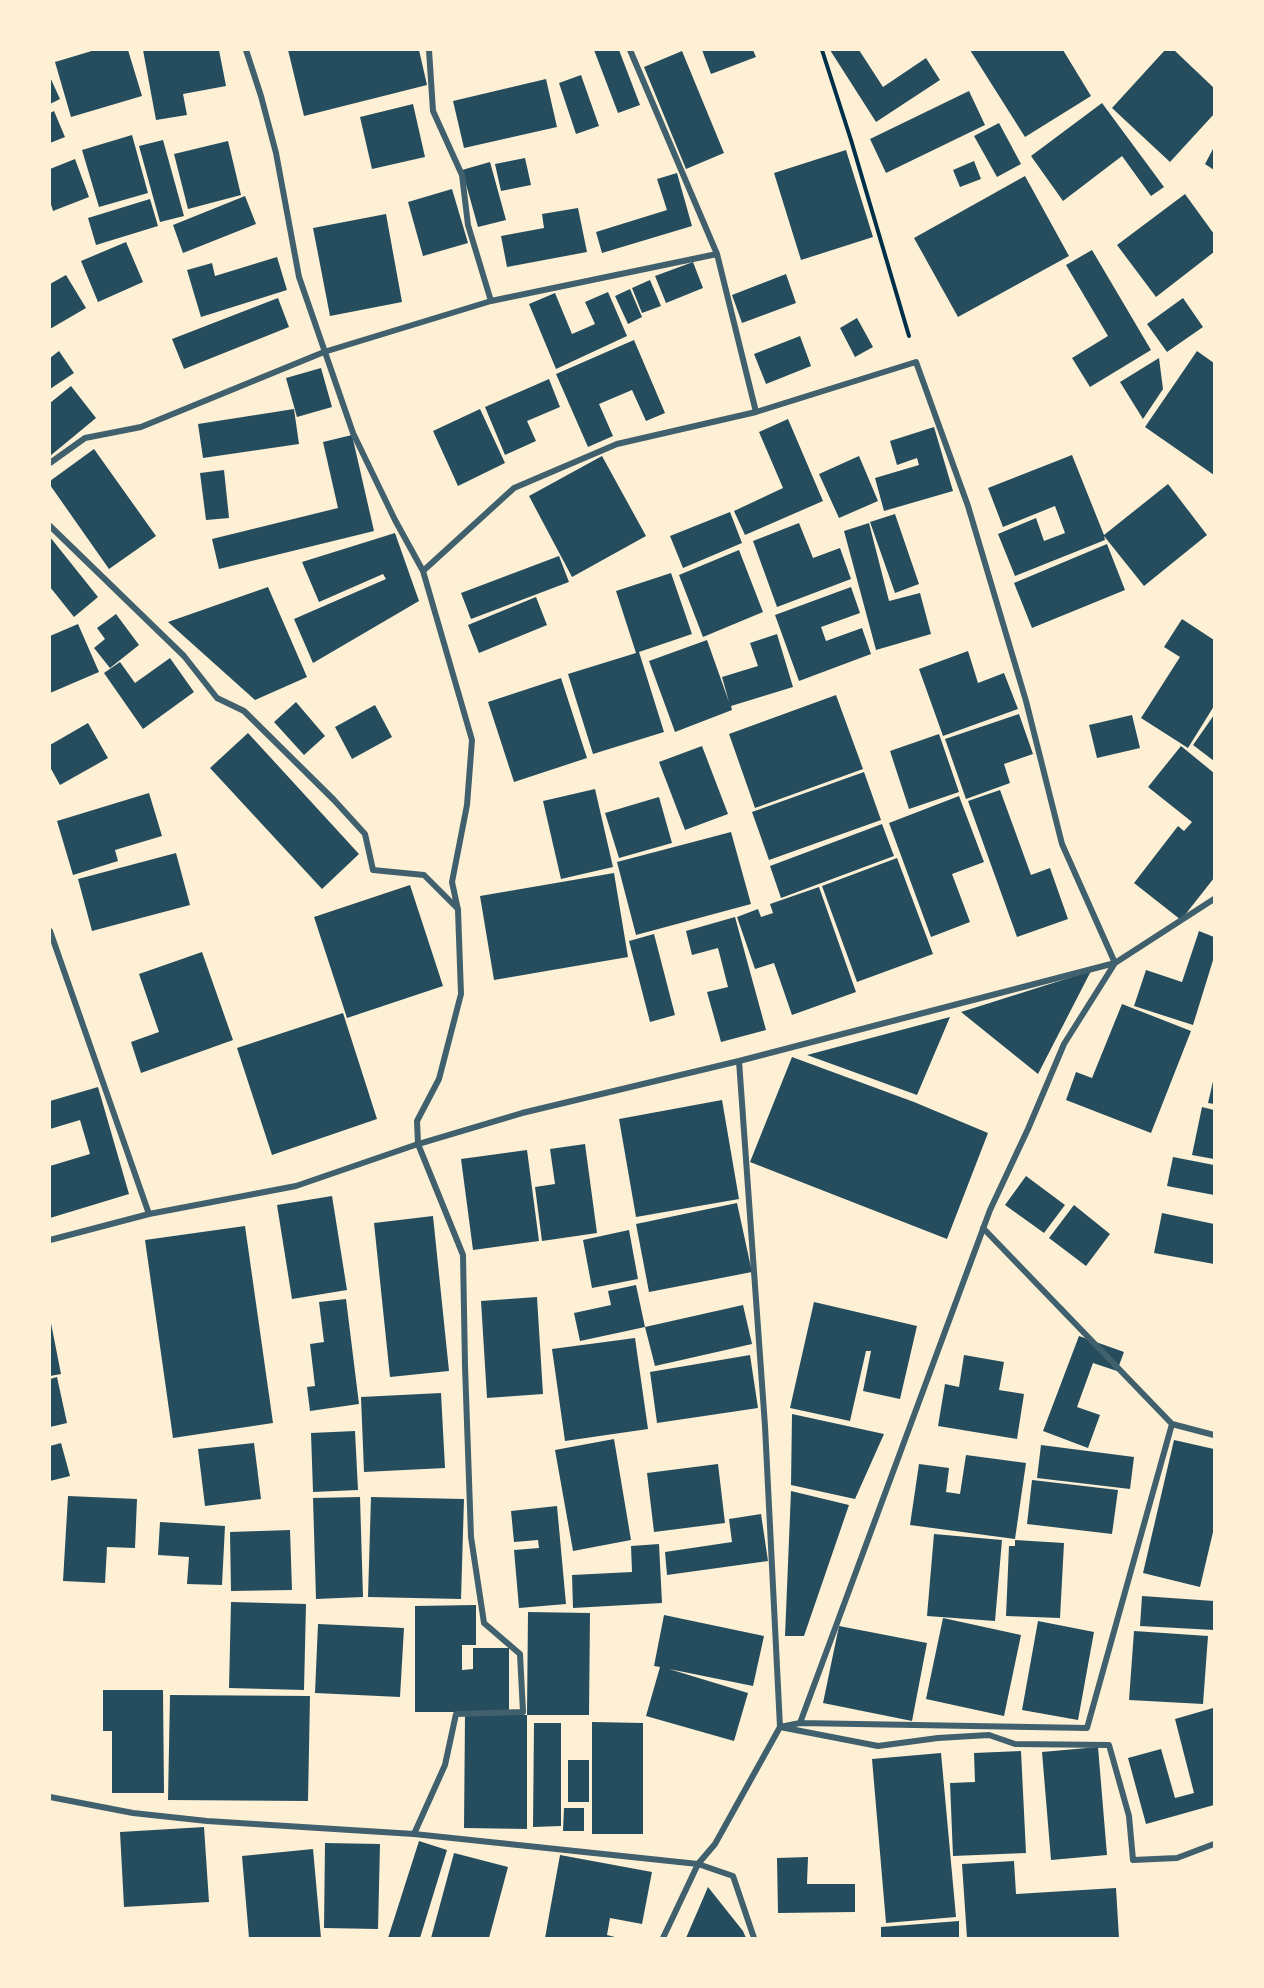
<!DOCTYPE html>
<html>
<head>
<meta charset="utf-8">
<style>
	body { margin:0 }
	#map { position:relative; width:1264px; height:1988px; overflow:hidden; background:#fdf0d5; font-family:Mulish,sans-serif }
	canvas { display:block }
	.frame { position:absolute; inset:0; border:51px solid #fdf0d5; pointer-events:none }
</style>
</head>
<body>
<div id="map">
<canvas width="1264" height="1988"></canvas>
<div class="frame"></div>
</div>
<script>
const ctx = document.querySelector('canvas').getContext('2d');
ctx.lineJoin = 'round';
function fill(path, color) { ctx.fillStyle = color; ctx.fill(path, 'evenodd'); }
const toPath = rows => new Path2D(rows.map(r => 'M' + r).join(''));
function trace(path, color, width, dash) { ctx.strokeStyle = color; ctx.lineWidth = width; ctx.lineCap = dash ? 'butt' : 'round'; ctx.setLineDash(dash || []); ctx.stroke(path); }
fill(toPath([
	[95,50,128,50,142,96,71,117,55,62],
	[143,50,219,50,226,86,183,94,187,115,156,120],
	[288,50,419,50,427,85,304,116],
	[594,50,619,50,640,105,618,113],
	[702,50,753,50,756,57,711,74],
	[830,50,859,50,883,87,926,58,940,80,876,122],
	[970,50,1063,50,1091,96,1025,137],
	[1165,50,1174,50,1214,88,1214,114,1170,162,1112,108],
	[682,51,724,153,686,169,644,67],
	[581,75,599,126,576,134,559,83],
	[50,77,60,99,50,104],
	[546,79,557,127,464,148,453,101],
	[969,91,985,125,886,173,870,139],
	[1102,103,1164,187,1151,196,1122,156,1063,201,1031,156],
	[413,104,425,157,372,169,360,117],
	[54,111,65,137,50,143,50,113],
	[999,123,1021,164,997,177,974,136],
	[132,135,148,193,99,207,82,150],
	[163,140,184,216,160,222,139,146],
	[228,141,241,195,188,209,174,154],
	[1214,147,1214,170,1205,164],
	[846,150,873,237,801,260,774,173],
	[525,158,531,185,501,191,495,164],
	[75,159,89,197,53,211,50,201,50,169],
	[974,161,981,179,960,187,953,170],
	[490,162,506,220,478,227,462,170],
	[677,173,692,226,602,253,596,232,667,210,657,179],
	[1025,176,1069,256,958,317,914,238],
	[452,189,468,243,423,256,408,202],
	[1185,194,1214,234,1214,252,1156,297,1117,245],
	[245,196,256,224,183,253,173,225],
	[150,199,158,226,96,245,88,218],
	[578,208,587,252,507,267,501,236,544,228,542,214],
	[386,214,402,302,330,316,313,228],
	[126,242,143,282,98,302,81,261],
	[1092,250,1151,350,1090,387,1072,358,1108,336,1066,265],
	[277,257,287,290,201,317,187,270,212,263,215,276],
	[693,262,703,288,666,303,655,276],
	[786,274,796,303,742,323,732,295],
	[66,275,86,308,50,329,50,284],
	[650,280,661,306,642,313,632,288],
	[630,289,642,317,628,324,615,296],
	[608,292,627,336,556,369,529,304,555,293,572,334,595,324,585,302],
	[278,298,289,327,184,369,172,339],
	[1183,298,1203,327,1167,352,1147,324],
	[857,318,873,347,855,357,840,328],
	[800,336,811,366,766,384,754,354],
	[634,340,665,413,646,421,632,390,599,404,613,436,588,447,556,374],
	[59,351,74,373,50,389,50,358],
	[1197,351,1214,363,1214,475,1145,427],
	[1159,358,1163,389,1143,419,1120,382],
	[321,368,332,407,297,417,286,378],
	[549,379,560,407,527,421,536,441,505,455,485,407],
	[71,386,96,418,50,456,50,403],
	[294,409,299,444,203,458,198,424],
	[480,409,505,463,458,486,433,431],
	[788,419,823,501,745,535,734,511,783,488,759,432],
	[934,427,953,491,884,511,875,478,919,465,917,458,897,465,890,441],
	[352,435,374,531,219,569,212,539,338,508,323,442],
	[94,449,156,536,109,569,50,485,50,481],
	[1072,455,1104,535,1168,484,1207,535,1144,586,1104,536,1105,540,1015,576,998,534,1036,518,1044,541,1065,533,1055,506,1003,527,988,488],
	[602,456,646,536,572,577,529,496],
	[859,456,878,501,839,518,819,474],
	[224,470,229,518,206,520,200,473],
	[730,512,742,543,683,568,670,536],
	[895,514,919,584,895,593,870,522],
	[799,523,813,558,840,548,851,579,777,607,753,541],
	[869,523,889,601,920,593,931,634,876,650,844,531],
	[395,533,419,601,313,663,294,619,386,579,383,574,319,602,302,562],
	[50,537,98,597,74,617,50,587],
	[1107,544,1125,590,1032,628,1014,583],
	[739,550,763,612,703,637,679,575],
	[559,556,569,582,471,619,461,593],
	[671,573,692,634,639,652,664,732,593,754,568,674,636,653,616,591],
	[268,587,307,677,255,700,168,622],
	[851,587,860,613,821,627,826,641,862,628,871,654,799,681,775,615],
	[536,597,547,625,479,653,468,625],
	[116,614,139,645,110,668,94,648,105,639,97,628],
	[1182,619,1214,640,1214,706,1188,748,1141,718,1180,657,1164,647],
	[78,624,99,672,50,693,50,636],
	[777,634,793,687,731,706,732,710,675,732,649,661,707,640,729,702,722,677,758,666,750,643],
	[968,651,978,683,1004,673,1018,709,943,736,919,669],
	[170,658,194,692,143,729,104,673,120,662,135,683],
	[561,678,587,758,514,782,488,702],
	[836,695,863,769,755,808,729,734],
	[296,702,325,736,304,755,274,722],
	[375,705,392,737,352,759,335,727],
	[1019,714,1033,754,1004,764,1010,783,966,799,945,739],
	[1132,715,1140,748,1097,758,1089,725],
	[1214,715,1214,761,1193,745],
	[88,723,108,758,60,785,50,767,50,745],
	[248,733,359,854,322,889,210,768],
	[939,734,959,792,909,809,890,751],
	[702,746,728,814,685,830,659,762],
	[1181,746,1214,773,1214,878,1181,920,1134,883,1178,826,1184,831,1192,822,1148,787],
	[864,772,881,820,769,860,752,812],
	[595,789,613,867,561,879,543,801],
	[1000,790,1031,875,1050,868,1068,919,1017,937,968,801],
	[149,793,162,836,115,850,118,861,73,875,57,821],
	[959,796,984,862,952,874,970,922,931,937,889,823],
	[659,797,672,843,619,858,605,813],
	[882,824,894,856,781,898,770,866],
	[731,832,751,904,636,935,617,862],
	[176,853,190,905,92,931,78,879],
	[897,858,933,954,857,982,822,886],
	[614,873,628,957,494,980,480,896],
	[410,885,443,986,347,1018,314,917],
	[819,887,856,992,792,1015,774,963,755,969,737,917,758,909,761,917,773,913,770,904],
	[735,917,766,1030,721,1042,707,992,728,987,718,948,692,955,686,931],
	[1199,931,1214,937,1214,957,1193,1025,1134,1006,1146,970,1182,982],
	[654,934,675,1015,650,1022,629,941],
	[202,952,233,1040,141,1073,131,1042,159,1032,139,974],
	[1091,971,1038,1074,961,1012],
	[1122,1004,1191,1031,1151,1133,1066,1100,1076,1072,1092,1078],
	[343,1013,377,1119,272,1155,237,1048],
	[950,1017,917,1095,807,1055],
	[792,1057,914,1102,988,1133,947,1239,750,1162],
	[1214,1077,1214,1104,1208,1103],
	[98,1087,129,1194,50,1218,50,1166,90,1154,80,1120,50,1129,50,1101],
	[722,1100,739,1199,636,1217,619,1119],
	[1202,1107,1214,1110,1214,1159,1192,1155],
	[585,1144,597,1233,542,1241,535,1187,555,1184,550,1149],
	[527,1150,539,1241,473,1250,461,1159],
	[1173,1157,1214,1165,1214,1195,1167,1186],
	[1026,1176,1065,1205,1044,1233,1005,1205],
	[332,1196,347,1290,292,1299,277,1205],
	[737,1203,752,1272,649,1292,636,1224],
	[1074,1205,1110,1234,1086,1266,1049,1238],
	[1162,1213,1214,1224,1214,1264,1154,1253],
	[433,1216,449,1371,390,1377,374,1223],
	[245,1226,273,1423,173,1438,145,1240],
	[629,1230,638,1279,592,1288,583,1240],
	[636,1285,645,1327,743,1305,752,1344,655,1366,645,1327,580,1341,574,1313,611,1305,608,1291],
	[537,1297,543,1394,487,1398,481,1301],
	[346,1299,359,1404,310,1411,307,1387,315,1386,310,1344,324,1342,319,1302],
	[814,1302,917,1326,900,1399,863,1391,871,1351,866,1351,850,1421,790,1408],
	[50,1318,61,1374,50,1376],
	[1079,1336,1124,1352,1117,1371,1093,1363,1077,1407,1100,1415,1088,1448,1043,1431],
	[635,1338,648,1429,565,1441,552,1349],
	[750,1355,758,1408,657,1423,650,1372],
	[964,1355,1004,1362,999,1390,1024,1394,1017,1439,938,1426,945,1384,959,1387],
	[57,1377,67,1423,50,1427,50,1379],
	[441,1393,445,1468,364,1472,361,1397],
	[792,1414,884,1434,855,1499,791,1485],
	[355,1431,358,1490,313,1492,311,1433],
	[614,1439,631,1540,573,1551,555,1450],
	[1174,1440,1214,1449,1214,1528,1200,1587,1143,1573],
	[61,1443,70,1476,50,1481,50,1446],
	[254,1443,261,1499,205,1506,198,1449],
	[1041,1445,1134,1457,1130,1489,1037,1478],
	[966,1455,1026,1463,1015,1539,910,1525,919,1464,949,1468,946,1492,960,1494],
	[718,1464,725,1523,654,1532,647,1473],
	[1032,1480,1118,1490,1112,1534,1027,1524],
	[791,1491,849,1505,804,1636,785,1636],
	[68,1496,137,1499,135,1548,107,1547,105,1583,63,1581],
	[360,1497,363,1597,316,1599,313,1498],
	[371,1497,464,1499,461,1599,368,1597],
	[557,1506,566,1604,519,1608,514,1550,539,1548,538,1540,514,1542,511,1511],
	[761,1514,768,1561,667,1575,665,1552,732,1542,729,1519],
	[160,1522,225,1526,222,1585,187,1584,189,1557,158,1555],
	[290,1530,292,1590,231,1591,230,1532],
	[934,1534,1002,1540,995,1621,927,1616],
	[1015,1540,1064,1543,1060,1618,1006,1616,1009,1546,1015,1546],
	[659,1544,662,1603,573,1608,572,1575,632,1572,631,1546],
	[1142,1596,1214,1601,1214,1630,1140,1626],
	[231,1602,306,1604,304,1690,229,1688],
	[476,1605,476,1645,462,1645,462,1670,473,1669,473,1648,509,1648,509,1712,415,1712,415,1606],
	[528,1612,590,1613,589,1715,527,1715],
	[664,1615,764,1636,753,1686,669,1669,748,1693,734,1741,646,1716,660,1667,654,1666],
	[943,1618,1021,1635,1004,1716,926,1699],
	[1038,1621,1094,1632,1078,1720,1022,1710],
	[318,1624,404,1628,400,1697,315,1693],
	[839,1626,927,1643,912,1721,823,1703],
	[1134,1631,1208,1636,1203,1704,1129,1700],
	[103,1690,163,1690,164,1793,112,1793,112,1731,103,1731],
	[170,1695,310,1696,308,1801,168,1800],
	[1213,1708,1214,1714,1214,1805,1146,1824,1128,1758,1161,1749,1175,1798,1194,1793,1175,1719],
	[465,1715,527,1715,527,1829,464,1828],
	[592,1722,643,1723,643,1834,592,1834],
	[534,1723,561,1723,561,1826,533,1827],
	[1098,1747,1107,1855,1051,1860,1042,1752],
	[1021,1751,1026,1853,953,1856,950,1783,975,1782,974,1753],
	[941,1753,956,1917,886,1923,872,1759],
	[568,1760,589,1760,589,1802,568,1802],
	[564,1808,584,1808,584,1831,563,1831],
	[204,1827,209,1902,124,1907,120,1832],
	[419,1841,447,1850,420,1938,388,1938],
	[325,1843,380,1844,378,1929,324,1928],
	[313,1849,321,1938,249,1938,242,1856],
	[454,1853,508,1867,489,1938,431,1938],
	[560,1855,652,1872,642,1924,610,1918,607,1935,619,1938,545,1938],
	[808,1857,807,1884,855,1884,855,1912,778,1913,777,1858],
	[1014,1861,1016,1894,1116,1888,1119,1938,967,1938,962,1864],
	[708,1887,743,1931,746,1938,686,1938],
	[959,1921,959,1938,881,1938,881,1927]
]), '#264d5e');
trace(toPath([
	[822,50,851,140,909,336]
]), '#003049', 4);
trace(toPath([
	[246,50,261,96,276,153,299,277,353,433,395,520,423,571,472,740,467,805,452,882,458,910,461,994,439,1079,417,1121,418,1144,463,1255,465,1366,471,1537,484,1623,520,1654,523,1712,456,1714,445,1765,414,1834],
	[429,50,433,111,462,175,468,225,491,301],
	[630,50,717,254,756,412],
	[50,463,85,438,141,427,324,352,491,301,717,254],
	[50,526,184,656,217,698,244,711,334,800,365,834,373,870,424,875,458,909],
	[423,571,514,488,617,444,756,412,916,362,968,506,1026,701,1062,844,1115,963,1064,1044,1028,1129,990,1210,800,1723,780,1727,715,1844,698,1864,663,1938],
	[50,931,149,1214],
	[739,1061,765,1426,780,1727,878,1746,938,1738,989,1735,1015,1744,1109,1745,1129,1816,1133,1860,1177,1858,1214,1844],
	[983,1228,1172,1424,1214,1435],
	[50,1240,149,1214,296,1186,418,1144,522,1113,739,1061,1115,963,1214,899],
	[800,1723,1087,1728,1172,1424],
	[50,1797,133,1813,207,1821,414,1834,698,1864,733,1876,754,1938]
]), '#3f606c', 6);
</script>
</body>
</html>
